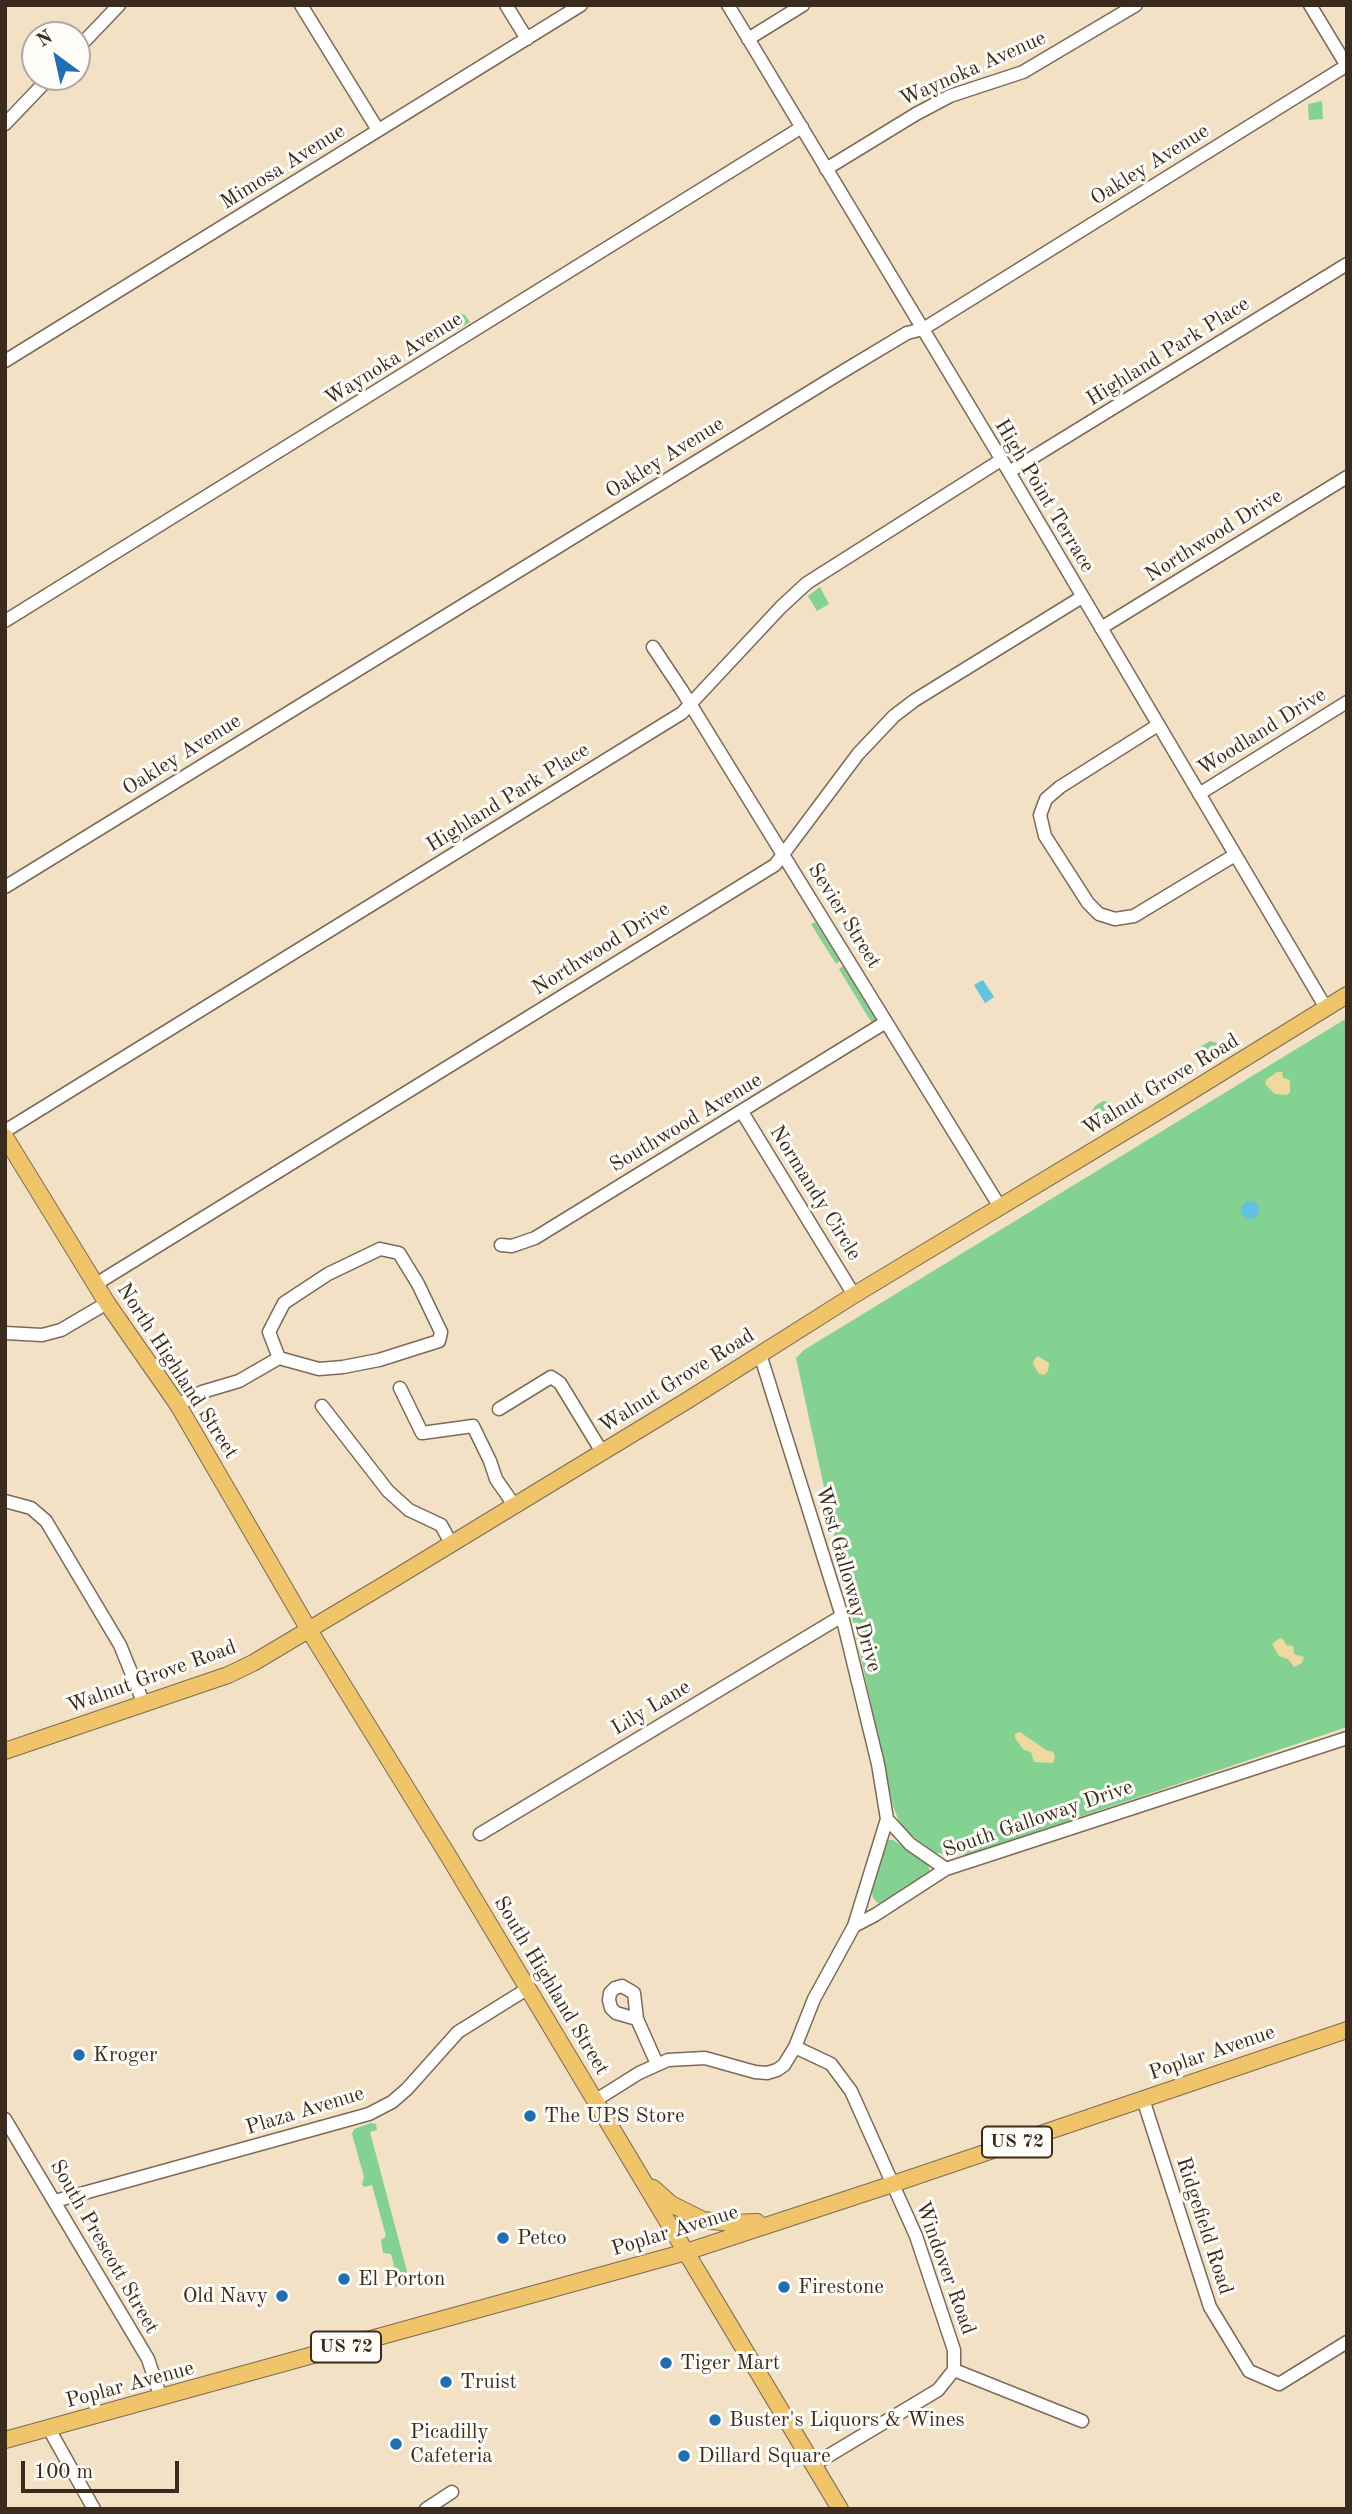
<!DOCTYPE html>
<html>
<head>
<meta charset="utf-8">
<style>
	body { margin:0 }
	#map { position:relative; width:1352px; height:2514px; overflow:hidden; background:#f3e1c5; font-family:"Old Standard TT",serif }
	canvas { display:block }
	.frame { position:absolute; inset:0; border:7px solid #3b2a1e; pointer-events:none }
	.north { position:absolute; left:21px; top:21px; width:70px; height:70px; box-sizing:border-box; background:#fdfcf7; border:2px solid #afa8a0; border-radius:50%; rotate:327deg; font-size:19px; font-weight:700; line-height:28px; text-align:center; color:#3b2a1e }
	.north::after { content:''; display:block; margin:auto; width:24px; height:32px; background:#1f6fb2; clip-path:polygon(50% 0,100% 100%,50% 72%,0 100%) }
	.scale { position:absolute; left:21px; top:2461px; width:158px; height:32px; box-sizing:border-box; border:4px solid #3b2a1e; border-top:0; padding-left:9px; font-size:21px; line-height:24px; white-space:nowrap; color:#3b2a1e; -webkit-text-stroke:5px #fdfcf7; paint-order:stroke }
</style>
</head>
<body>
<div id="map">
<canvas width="1352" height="2514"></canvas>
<div class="frame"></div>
<div class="north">N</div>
<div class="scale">100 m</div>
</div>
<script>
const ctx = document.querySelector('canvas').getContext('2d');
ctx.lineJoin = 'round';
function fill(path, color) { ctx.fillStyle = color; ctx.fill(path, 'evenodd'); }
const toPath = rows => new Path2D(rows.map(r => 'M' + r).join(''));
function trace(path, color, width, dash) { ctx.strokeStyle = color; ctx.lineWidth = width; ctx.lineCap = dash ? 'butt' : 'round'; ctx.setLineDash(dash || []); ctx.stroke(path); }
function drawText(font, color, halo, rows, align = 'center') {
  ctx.font = font + ' "Old Standard TT",serif'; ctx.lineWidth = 6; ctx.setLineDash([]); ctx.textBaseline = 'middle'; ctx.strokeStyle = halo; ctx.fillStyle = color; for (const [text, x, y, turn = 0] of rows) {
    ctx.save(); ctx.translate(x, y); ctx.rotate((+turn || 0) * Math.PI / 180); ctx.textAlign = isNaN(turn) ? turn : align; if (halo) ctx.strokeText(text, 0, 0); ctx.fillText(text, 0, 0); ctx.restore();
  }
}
fill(toPath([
	[1322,101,1323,119,1309,120,1308,104],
	[455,313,464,314,470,322,457,330,452,321],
	[820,587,829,604,817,611,808,596],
	[815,922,840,961,836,964,811,924],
	[843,966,877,1021,873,1025,839,969],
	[1347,1018,1347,1727,967,1855,936,1853,907,1832,899,1821,893,1806,796,1358,804,1350],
	[1210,1041,1217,1043,1222,1050,1200,1064,1196,1055,1197,1049],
	[1103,1101,1110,1102,1118,1114,1094,1128,1090,1121,1090,1115,1095,1106],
	[886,1840,893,1840,927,1862,930,1871,884,1903,878,1903,873,1898,872,1893],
	[371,2123,376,2124,377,2130,370,2132,409,2279,416,2278,417,2281,391,2288,390,2285,398,2282,391,2254,383,2253,381,2240,386,2236,372,2185,365,2187,362,2185,364,2177,352,2134,354,2129]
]), '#83d292');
fill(toPath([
	[1277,1072,1282,1072,1283,1078,1290,1080,1290,1092,1287,1095,1275,1094,1265,1084,1266,1080],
	[1038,1356,1049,1363,1048,1371,1044,1375,1039,1374,1033,1364,1034,1360],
	[1280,1638,1284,1640,1286,1645,1293,1646,1294,1654,1304,1657,1302,1663,1294,1667,1288,1659,1279,1656,1272,1644],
	[1020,1732,1046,1750,1053,1752,1055,1756,1053,1763,1034,1762,1031,1752,1024,1750,1015,1738,1015,1734]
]), '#eeda9e');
fill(toPath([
	[983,980,994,997,985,1003,974,985],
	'1241 1210a9 9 0 1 1 18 0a9 9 0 1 1-18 0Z'
]), '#63c1e1');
const minor = toPath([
	[301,5,378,130],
	[506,5,527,39],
	[728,5,1009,472,1326,1008],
	[1310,5,1347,66],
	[748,39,803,5],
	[77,49,119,5],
	[5,124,50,77],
	[826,169,916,114,950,96,1023,72,1136,5],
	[5,361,581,5],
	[1009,472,1347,264],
	[5,621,802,127],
	[1101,628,1347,477],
	[653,647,681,689,1000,1207],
	[1158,725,1060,787,1046,799,1040,815,1045,836,1088,903,1099,914,1115,919,1134,916,1235,855],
	[1199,794,1347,702],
	[5,887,842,372,907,333,923,329,1346,66],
	[742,1112,854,1295],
	[5,1131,682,713,781,607,807,583,1001,460],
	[501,1245,512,1246,535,1238,886,1022],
	[380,1249,399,1253,418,1284,441,1332,439,1341,379,1360,343,1367,319,1369,279,1358,269,1332,284,1303,328,1274,380,1249],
	[96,1284,775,865,858,754,894,716,915,700,1082,597],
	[5,1333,42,1335,61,1330,107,1303],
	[760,1354,842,1616,878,1764,887,1819,910,1844,946,1869],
	[400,1388,422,1433,473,1426,490,1461,496,1479,514,1505],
	[178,1405,202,1392,239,1381,279,1358],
	[322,1406,388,1491,409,1510,441,1525,451,1543],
	[499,1409,551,1377,560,1383,602,1452],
	[5,1501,31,1508,46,1521,120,1645,144,1704],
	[480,1834,842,1616],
	[854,1926,887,1819],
	[637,2019,616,2013,611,2008,609,2000,610,1993,615,1988,622,1986,634,1993,637,2019,657,2064],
	[795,2047,831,2064,851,2091,916,2236,954,2350,954,2370,938,2390,813,2465],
	[1143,2099,1210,2307,1249,2371,1279,2384,1347,2342],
	[596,2100,639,2073,668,2060,705,2058,755,2072,767,2073,777,2070,784,2065,795,2047,814,1999,854,1926,875,1915,946,1869,1347,1738],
	[5,2119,148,2359,161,2398],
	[55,2201,369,2114,392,2102,407,2089,458,2032,527,1989],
	[954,2370,1082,2421],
	[49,2429,94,2509],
	[426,2509,452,2492]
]);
const major = toPath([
	[5,1137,107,1303,178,1405,309,1630,449,1857,840,2509],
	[5,1751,228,1675,253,1663,387,1583,688,1400,854,1295,1169,1105,1347,995],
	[653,2188,671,2204,703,2220,732,2223,757,2222],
	[5,2440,686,2252,893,2184,1347,2030]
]);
trace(minor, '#7b6a58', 15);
trace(major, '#7b6a58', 18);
trace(minor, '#fff', 12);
trace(major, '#f0c469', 16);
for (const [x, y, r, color] of [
	[79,2055,7,"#1f6fb2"],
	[530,2116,7,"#1f6fb2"],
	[503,2238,7,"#1f6fb2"],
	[344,2279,7,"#1f6fb2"],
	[784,2287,7,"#1f6fb2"],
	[282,2296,7,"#1f6fb2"],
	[666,2363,7,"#1f6fb2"],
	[446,2382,7,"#1f6fb2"],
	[715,2420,7,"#1f6fb2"],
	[396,2444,7,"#1f6fb2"],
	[684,2456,7,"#1f6fb2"]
]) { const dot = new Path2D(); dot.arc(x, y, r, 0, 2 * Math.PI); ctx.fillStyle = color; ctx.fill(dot); trace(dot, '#fdfcf7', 2.5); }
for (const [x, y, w] of [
	[1017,2142,70],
	[346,2347,70]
]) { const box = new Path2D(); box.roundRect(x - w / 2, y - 15.5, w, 31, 5); ctx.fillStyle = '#fdfcf7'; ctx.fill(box); trace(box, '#3b2a1e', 2); }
drawText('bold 19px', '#3b2a1e', null, [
	["US 72",1017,2142],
	["US 72",346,2347]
]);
drawText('21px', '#3b2a1e', '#fdfcf7', [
	["Waynoka Avenue",973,69,-24],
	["Oakley Avenue",1150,165,-32],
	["Mimosa Avenue",283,167,-32],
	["Highland Park Place",1168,352,-32],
	["Waynoka Avenue",394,359,-32],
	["Oakley Avenue",665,458,-32],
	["High Point Terrace",1044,496,59],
	["Northwood Drive",1214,536,-32],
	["Woodland Drive",1262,732,-32],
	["Oakley Avenue",182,755,-32],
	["Highland Park Place",508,798,-32],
	["Sevier Street",844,916,58],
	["Northwood Drive",601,949,-32],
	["Walnut Grove Road",1161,1085,-31],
	["Southwood Avenue",686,1123,-31],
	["Normandy Circle",815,1193,58],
	["North Highland Street",177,1371,57],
	["Walnut Grove Road",677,1381,-32],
	["West Galloway Drive",848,1579,74],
	["Walnut Grove Road",152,1677,-20],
	["Lily Lane",651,1708,-31],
	["South Galloway Drive",1038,1819,-19],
	["South Highland Street",551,1986,59],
	["Poplar Avenue",1212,2053,-19],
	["Plaza Avenue",305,2111,-17],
	["Ridgefield Road",1204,2226,72],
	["Poplar Avenue",675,2231,-17],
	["South Prescott Street",104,2247,60],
	["Windover Road",945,2268,70],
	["Poplar Avenue",130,2385,-15]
]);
drawText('21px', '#3b2a1e', '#fdfcf7', [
	["Kroger",93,2055],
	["The UPS Store",544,2116],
	["Petco",517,2238],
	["El Porton",358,2279],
	["Firestone",798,2287],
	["Old Navy",268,2296,"right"],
	["Tiger Mart",680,2363],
	["Truist",460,2382],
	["Buster's Liquors & Wines",729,2420],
	["Picadilly",410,2432],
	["Cafeteria",410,2456],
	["Dillard Square",698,2456]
], 'left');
</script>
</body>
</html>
